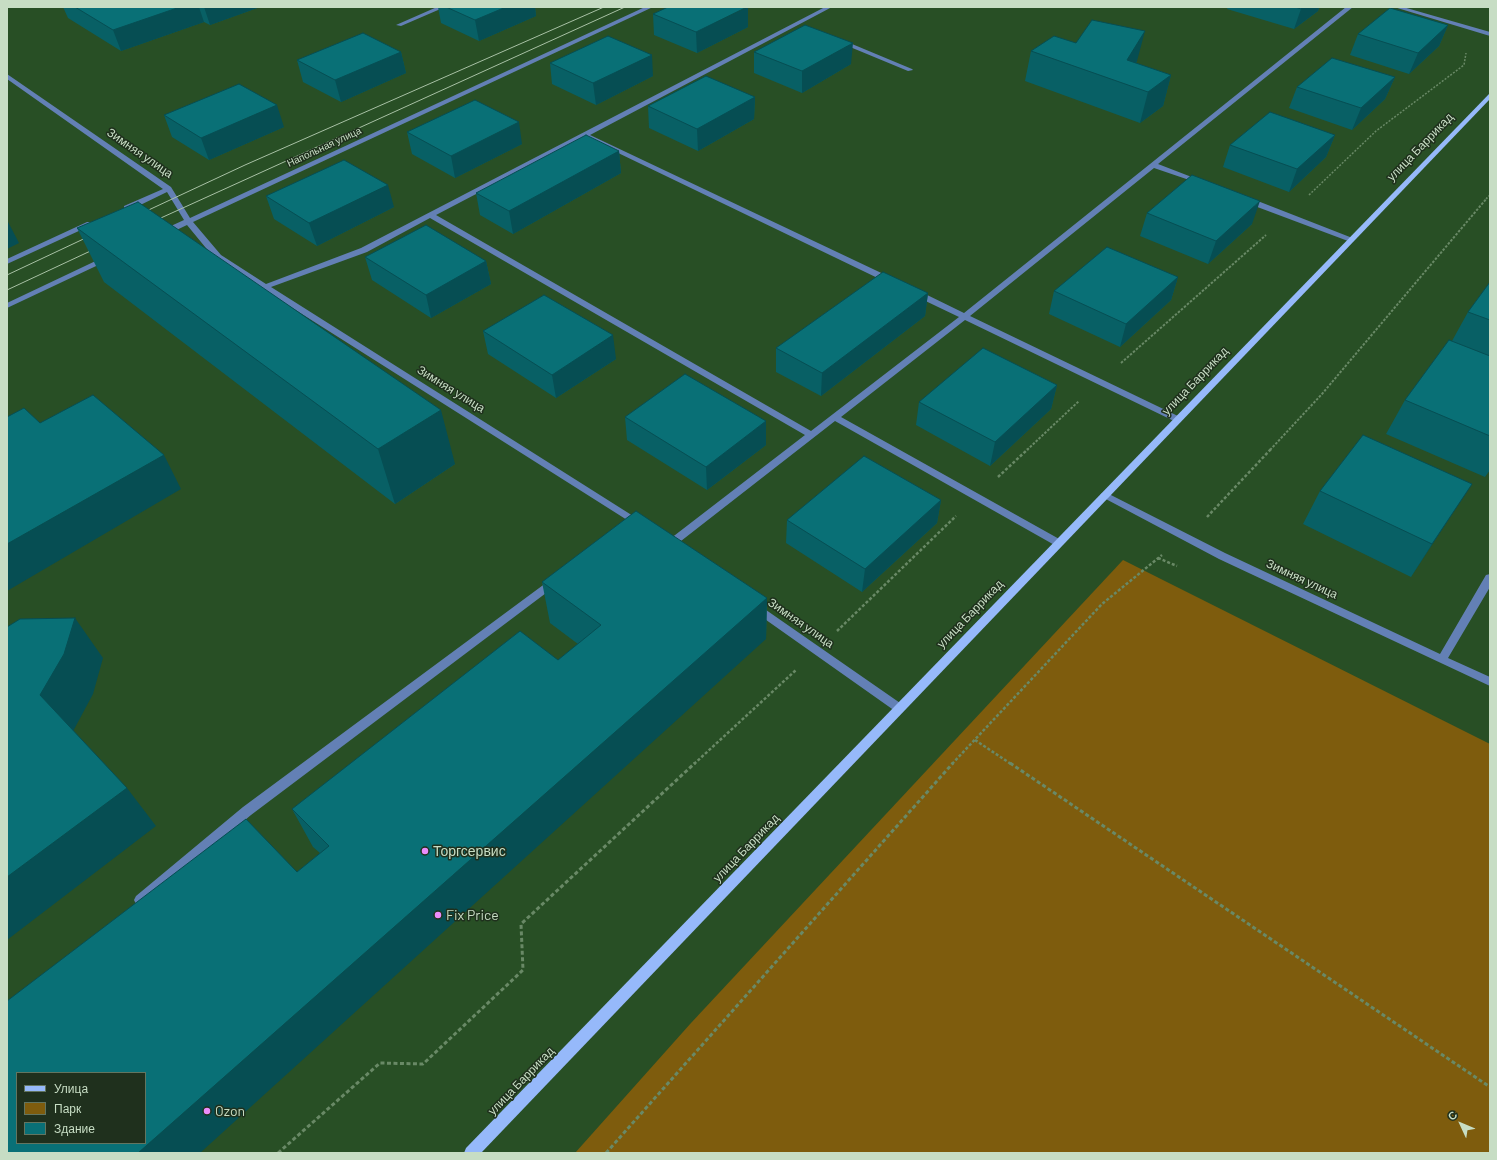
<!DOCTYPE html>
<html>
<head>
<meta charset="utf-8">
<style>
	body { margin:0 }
	#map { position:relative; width:1497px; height:1160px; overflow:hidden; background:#284f25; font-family:Barlow,sans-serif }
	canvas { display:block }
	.frame { position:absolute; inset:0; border:8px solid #c7ddc4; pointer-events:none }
	.legend { position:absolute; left:16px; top:1072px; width:130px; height:72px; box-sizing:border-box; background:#1f301d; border:1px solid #627560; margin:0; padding:5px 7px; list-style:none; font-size:12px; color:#c7ddc4 }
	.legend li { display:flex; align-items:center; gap:8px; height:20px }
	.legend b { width:20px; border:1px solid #627560 }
	.north { position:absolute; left:1441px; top:1104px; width:40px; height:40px; -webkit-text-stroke:3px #1f301d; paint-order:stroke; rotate:314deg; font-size:11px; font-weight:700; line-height:16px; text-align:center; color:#c7ddc4 }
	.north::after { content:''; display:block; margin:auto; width:14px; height:18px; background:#c7ddc4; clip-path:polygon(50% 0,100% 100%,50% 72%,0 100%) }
</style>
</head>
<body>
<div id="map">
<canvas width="1497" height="1160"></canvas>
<div class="frame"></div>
<ul class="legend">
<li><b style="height:5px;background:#96b9fa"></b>Улица</li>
<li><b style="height:11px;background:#7e5c0d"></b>Парк</li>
<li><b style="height:11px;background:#097076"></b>Здание</li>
</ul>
<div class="north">С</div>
</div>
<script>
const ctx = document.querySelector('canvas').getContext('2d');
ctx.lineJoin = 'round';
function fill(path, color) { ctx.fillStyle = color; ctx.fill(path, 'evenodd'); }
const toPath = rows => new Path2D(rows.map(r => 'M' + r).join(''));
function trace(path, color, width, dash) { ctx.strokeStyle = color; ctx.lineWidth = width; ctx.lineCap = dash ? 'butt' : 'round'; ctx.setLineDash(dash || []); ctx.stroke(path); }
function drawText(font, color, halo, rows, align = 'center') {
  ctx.font = font + ' Barlow,sans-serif'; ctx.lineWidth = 3; ctx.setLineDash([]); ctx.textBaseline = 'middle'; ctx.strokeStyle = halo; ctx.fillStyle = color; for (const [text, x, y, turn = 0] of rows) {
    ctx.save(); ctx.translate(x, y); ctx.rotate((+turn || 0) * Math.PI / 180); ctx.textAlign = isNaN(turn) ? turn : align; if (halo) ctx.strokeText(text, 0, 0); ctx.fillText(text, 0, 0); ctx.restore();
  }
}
fill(toPath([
	[1123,560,1490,744,1490,1153,575,1153,691,1023]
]), '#7e5c0d');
trace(toPath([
	[1309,195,1376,131,1464,65,1466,53],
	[1486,199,1490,195]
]), '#698966', 1.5, [2, 1.5]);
trace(toPath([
	[1121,363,1266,235],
	[1027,450,1079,401],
	[1270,450,1322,394,1487,198]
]), '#698966', 2, [2.5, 1.5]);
trace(toPath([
	[998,477,1028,449],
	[1207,517,1271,449],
	[1158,558,1177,566],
	[837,631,956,516],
	[975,740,1011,764],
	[694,764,796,670],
	[952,764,1102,604,1162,555]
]), '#698966', 2.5, [3, 2]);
trace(toPath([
	[1010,763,1490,1087],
	[278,1153,380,1063,423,1064,523,970,521,924,695,763],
	[606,1153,953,763]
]), '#698966', 3, [4, 2.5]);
fill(toPath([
	[437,7,445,7,401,26,396,25,437,7],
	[645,7,653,7,193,222,221,255,266,284,361,248,825,7,832,7,590,135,894,279,894,283,888,283,585,137,436,215,811,431,959,317,913,295,913,291,919,291,964,313,1346,7,1353,7,1158,164,1202,181,1202,183,1198,183,1154,168,970,316,1180,417,1181,419,1180,421,1174,421,965,320,841,417,1061,540,1063,543,1058,547,835,421,672,548,666,548,664,545,666,542,805,435,430,218,367,252,271,287,641,521,643,523,638,526,635,525,215,259,187,225,166,235,160,235,160,231,184,220,167,192,130,210,124,210,124,206,163,189,7,79,7,74,171,187,190,218,645,7],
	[1394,7,1403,7,1490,32,1490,36,1394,7],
	[840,39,912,69,913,70,908,71,838,42,837,41,840,39],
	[1244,198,1250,198,1355,239,1351,241,1348,241,1244,202,1244,198],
	[87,222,90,222,94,224,7,264,7,259,87,222],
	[104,257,110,257,111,259,7,308,7,303,104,257],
	[1105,492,1225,553,1440,654,1486,575,1490,574,1490,587,1448,658,1490,677,1490,686,1219,559,1102,497,1100,495,1102,493,1105,492],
	[554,577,559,581,558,584,251,815,144,904,140,906,136,904,134,900,136,896,243,807,554,577],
	[756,603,903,705,904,708,903,711,899,713,895,711,752,610,751,607,752,604,756,603]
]), '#6380b5');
fill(toPath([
	[1490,93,1490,99,481,1153,464,1153,466,1148,1490,93]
]), '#96b9fa');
trace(toPath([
	[140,214,245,165,604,7],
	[152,222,625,7],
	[7,275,92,235],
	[7,290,99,247]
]), '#a8c1a5', 1);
fill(toPath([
	[63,7,260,7,210,25,204,22,121,51,68,18],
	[438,7,535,7,536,16,479,41,441,23],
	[1228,7,1319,7,1318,11,1294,29,1227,9],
	[653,14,748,27,697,53,654,35],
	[1448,25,1439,46,1409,74,1350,55,1358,34],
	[1076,43,1137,61,1136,63,1171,75,1163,106,1140,123,1025,81,1031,51],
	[401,52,406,73,341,102,303,82,297,60],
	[754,52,851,64,802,93,754,73],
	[550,63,653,76,596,105,552,84],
	[1395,77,1385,99,1352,130,1289,108,1297,87],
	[755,97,754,119,698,151,649,128,648,106],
	[164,115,284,127,209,160,172,137],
	[407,132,522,144,455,178,412,154],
	[1335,135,1326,157,1289,192,1223,167,1230,145],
	[619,151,621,173,513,234,480,215,476,193],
	[266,196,394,207,317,246,274,219],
	[1147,213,1252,224,1208,264,1140,236],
	[77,228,455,464,395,504,104,282],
	[365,257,486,261,491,284,431,318,372,280],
	[1178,277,1171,300,1120,347,1049,314,1054,291],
	[1490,282,1490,470,1485,477,1386,434,1405,400,1452,341,1468,312],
	[928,293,925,316,821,396,776,372,776,348],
	[483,331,616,359,556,398,488,354],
	[1057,385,1051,409,990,466,916,425,919,402],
	[625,417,766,421,766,445,707,490,627,440],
	[1320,491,1450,517,1411,577,1303,524],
	[941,500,937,523,862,592,786,543,787,520],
	[542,582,767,598,766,639,297,872,320,853,313,847,292,809,558,660,578,644,550,623]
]), '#086065');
fill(toPath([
	[180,7,199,7,204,22,121,51,113,30],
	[204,7,260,7,210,25],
	[506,7,535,7,536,16,479,41,475,20],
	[748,7,748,27,697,53,696,32],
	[1303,7,1319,7,1318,11,1294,29,1301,9],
	[1448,25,1439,46,1409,74,1418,53],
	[1145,31,1137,61,1124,83,1127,60],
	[853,43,851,64,802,93,802,71],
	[401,52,406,73,341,102,335,80],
	[652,55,653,76,596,105,593,83],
	[1171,75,1163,106,1140,123,1148,92],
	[1395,77,1385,99,1352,130,1361,108],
	[755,97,754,119,698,151,697,129],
	[277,105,284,127,209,160,201,138],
	[519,122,522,144,455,178,451,156],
	[1335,135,1326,157,1289,192,1297,169],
	[619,151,621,173,513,234,509,211],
	[388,185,394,207,317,246,309,223],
	[1260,201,1252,224,1208,264,1216,241],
	[7,220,19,243,7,249],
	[486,261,491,284,431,318,426,295],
	[1178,277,1171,300,1120,347,1126,324],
	[928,293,925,316,821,396,822,373],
	[613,335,616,359,556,398,552,375],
	[1057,385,1051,409,990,466,995,442],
	[441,410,455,464,395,504,378,449],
	[766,421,766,445,707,490,706,467],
	[164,455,181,489,7,591,7,544],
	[1472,484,1450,517,1411,577,1432,544],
	[941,500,937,523,862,592,865,569],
	[767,598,766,639,200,1153,138,1153],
	[75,618,103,658,93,694,71,735,40,695],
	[127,788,156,826,7,940,7,877]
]), '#064e53');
const building = toPath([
	[75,7,180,7,113,30,75,7],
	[446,7,506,7,475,20,446,7],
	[668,7,747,7,696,32,653,14,668,7],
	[1295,7,1303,7,1301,9,1295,7],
	[1390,8,1448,25,1418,53,1358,34,1390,8],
	[1092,20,1145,31,1127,60,1171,75,1148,92,1031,51,1054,36,1076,43,1092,20],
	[805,25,853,43,802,71,754,52,805,25],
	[363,33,401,52,335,80,297,60,363,33],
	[608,36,652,55,593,83,550,63,608,36],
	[1332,58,1395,77,1361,108,1297,87,1332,58],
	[706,76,755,97,697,129,648,106,706,76],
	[239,84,277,105,201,138,164,115,239,84],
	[475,100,519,122,451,156,407,132,475,100],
	[1270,112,1335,135,1297,169,1230,145,1270,112],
	[586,135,619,151,509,211,476,193,586,135],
	[344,160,388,185,309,223,266,196,344,160],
	[1192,175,1260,201,1216,241,1147,213,1192,175],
	[138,202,441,410,378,449,77,228,138,202],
	[426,225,486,261,426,295,365,257,426,225],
	[1107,247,1178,277,1126,324,1054,291,1107,247],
	[883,272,928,293,822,373,776,348,883,272],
	[1490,282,1490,320,1468,312,1490,282],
	[544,295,613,335,552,375,483,331,544,295],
	[1449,340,1490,356,1490,436,1405,400,1449,340],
	[983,348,1057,385,995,442,919,402,983,348],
	[685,374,766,421,706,467,625,417,685,374],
	[93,395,164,455,7,544,7,417,24,408,40,423,93,395],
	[1363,435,1472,484,1432,544,1320,491,1363,435],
	[864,456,941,500,865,569,787,520,864,456],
	[636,511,767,598,138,1153,7,1153,7,1001,246,819,297,872,329,846,292,809,520,631,558,660,601,625,542,582,636,511],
	[17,1073,145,1073,145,1143,17,1143,17,1073],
	[75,618,64,654,40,695,127,788,7,877,7,627,20,619,75,618]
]);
fill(building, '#097076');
trace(building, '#064e53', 1);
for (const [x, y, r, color] of [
	[425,851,4,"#ec8cfa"],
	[438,915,4,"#ec8cfa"],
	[207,1111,4,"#ec8cfa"]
]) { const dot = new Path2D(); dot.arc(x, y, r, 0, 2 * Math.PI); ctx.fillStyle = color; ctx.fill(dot); trace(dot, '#1f301d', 1.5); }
drawText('10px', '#c7ddc4', '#1f301d', [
	["Напольная улица",324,147,-25]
]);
drawText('12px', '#c7ddc4', '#1f301d', [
	["улица Баррикад",1420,147,-46],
	["Зимняя улица",140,153,35],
	["улица Баррикад",1195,381,-46],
	["Зимняя улица",451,389,32],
	["Зимняя улица",1302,579,25],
	["улица Баррикад",970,614,-46],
	["Зимняя улица",801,623,35],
	["улица Баррикад",746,848,-46],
	["улица Баррикад",521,1081,-46]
]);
drawText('14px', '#c7ddc4', '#1f301d', [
	["Торгсервис",433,851],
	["Fix Price",446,915],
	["Ozon",215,1111]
], 'left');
</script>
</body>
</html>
